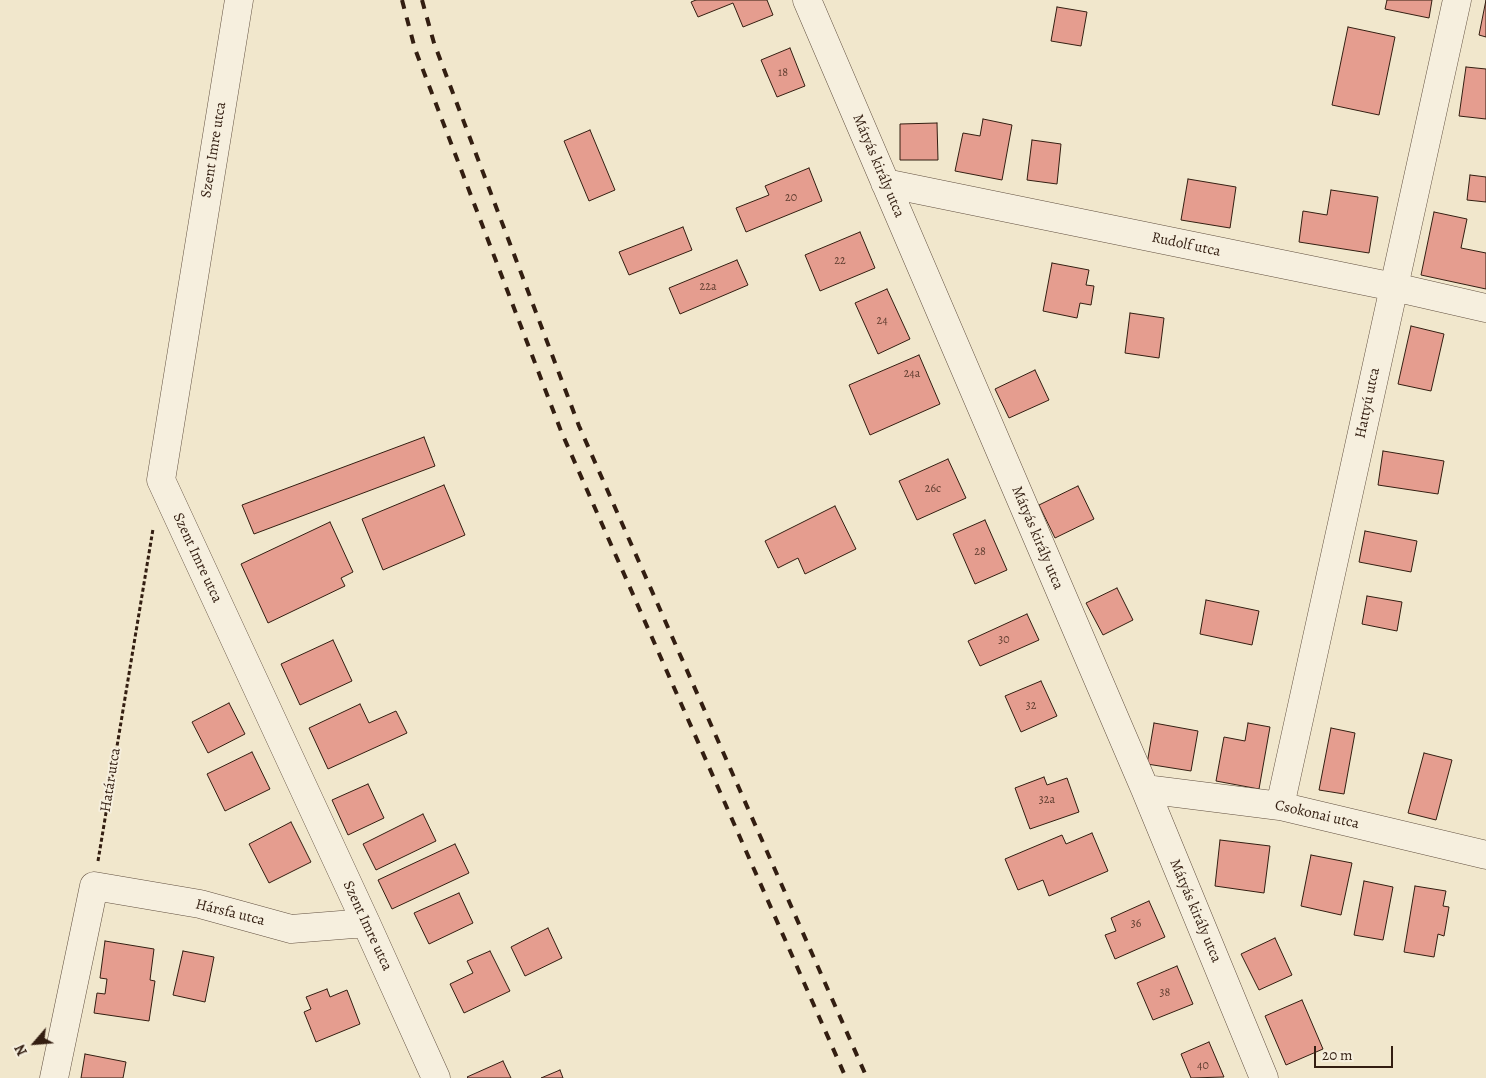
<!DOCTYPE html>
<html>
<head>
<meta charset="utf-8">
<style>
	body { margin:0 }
	#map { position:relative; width:1486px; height:1078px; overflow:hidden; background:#f1e7cc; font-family:Alegreya,serif }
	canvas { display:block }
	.north { position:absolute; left:10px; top:1018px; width:50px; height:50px; -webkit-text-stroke:4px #f6efde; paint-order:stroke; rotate:243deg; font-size:14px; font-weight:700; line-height:20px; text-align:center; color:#331e11 }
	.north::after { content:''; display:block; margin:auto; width:18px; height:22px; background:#331e11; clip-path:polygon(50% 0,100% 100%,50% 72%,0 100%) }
	.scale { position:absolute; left:1314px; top:1046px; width:79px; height:22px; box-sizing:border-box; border:2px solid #331e11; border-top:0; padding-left:6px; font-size:15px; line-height:18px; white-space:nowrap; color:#331e11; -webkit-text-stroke:4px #f6efde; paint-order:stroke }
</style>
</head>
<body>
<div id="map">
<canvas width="1486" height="1078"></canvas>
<div class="north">N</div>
<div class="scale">20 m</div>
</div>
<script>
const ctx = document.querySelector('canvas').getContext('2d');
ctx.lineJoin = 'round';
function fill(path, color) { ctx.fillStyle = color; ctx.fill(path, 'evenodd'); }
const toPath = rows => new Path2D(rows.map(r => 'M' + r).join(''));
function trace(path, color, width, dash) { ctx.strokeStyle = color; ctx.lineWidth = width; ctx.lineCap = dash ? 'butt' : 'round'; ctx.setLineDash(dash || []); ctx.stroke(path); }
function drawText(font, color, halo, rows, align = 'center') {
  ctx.font = font + ' Alegreya,serif'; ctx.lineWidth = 4; ctx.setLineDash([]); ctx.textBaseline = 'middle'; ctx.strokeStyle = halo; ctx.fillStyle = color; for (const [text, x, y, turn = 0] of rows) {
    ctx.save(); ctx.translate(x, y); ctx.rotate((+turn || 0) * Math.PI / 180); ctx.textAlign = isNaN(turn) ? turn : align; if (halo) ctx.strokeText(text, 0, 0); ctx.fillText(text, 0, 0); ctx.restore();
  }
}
const building = toPath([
	[696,0,767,0,773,15,743,27,733,3,698,17,691,2,696,0],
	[1387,0,1432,0,1429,18,1385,9,1387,0],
	[1486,0,1486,37,1479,35,1486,0],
	[1057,7,1087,12,1081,46,1051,41,1057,7],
	[1348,27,1395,37,1379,115,1332,105,1348,27],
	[790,48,805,86,777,97,761,60,790,48],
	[1466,67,1486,69,1486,119,1459,116,1466,67],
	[983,119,1012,125,1002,180,955,171,963,133,980,136,983,119],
	[937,123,938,160,900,160,900,124,937,123],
	[590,130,615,190,589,201,564,141,590,130],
	[1032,140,1061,144,1057,184,1027,180,1032,140],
	[809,168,822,201,746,232,736,208,769,195,765,186,809,168],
	[1470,175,1486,177,1486,202,1467,200,1470,175],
	[1188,179,1236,187,1230,228,1181,220,1188,179],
	[1331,190,1378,197,1369,253,1299,242,1303,211,1327,215,1331,190],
	[1434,212,1467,219,1461,248,1486,253,1486,289,1421,275,1434,212],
	[683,227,692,250,629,275,619,252,683,227],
	[860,232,875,268,820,291,805,255,860,232],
	[737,260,748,285,680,314,669,288,737,260],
	[1052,263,1089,270,1086,285,1094,286,1091,305,1080,303,1077,318,1043,311,1052,263],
	[887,289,910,339,878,354,855,303,887,289],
	[1130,313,1164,318,1159,358,1125,353,1130,313],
	[1411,326,1444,334,1431,391,1398,384,1411,326],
	[919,355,940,404,870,435,849,385,919,355],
	[1035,370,1049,400,1009,418,995,389,1035,370],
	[424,437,435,466,254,534,242,505,424,437],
	[1383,451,1444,461,1438,494,1378,485,1383,451],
	[948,459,966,498,917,520,899,481,948,459],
	[444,485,465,535,383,570,362,519,444,485],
	[1078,486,1094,519,1055,538,1039,505,1078,486],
	[835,506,856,549,805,574,798,558,778,568,765,541,835,506],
	[985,520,1007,570,975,584,953,534,985,520],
	[330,522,353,572,341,578,345,586,268,623,241,564,330,522],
	[1365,531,1417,541,1411,572,1359,562,1365,531],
	[1117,588,1133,620,1103,635,1086,603,1117,588],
	[1367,596,1402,602,1397,631,1362,624,1367,596],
	[1206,600,1259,611,1252,645,1200,634,1206,600],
	[1027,614,1039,640,980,666,968,641,1027,614],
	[333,640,352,681,300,705,281,664,333,640],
	[1041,681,1057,716,1021,732,1005,696,1041,681],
	[229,703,245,734,208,753,192,722,229,703],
	[360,704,369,723,396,711,407,733,328,769,309,728,360,704],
	[1154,723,1198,731,1191,771,1147,764,1154,723],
	[1248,723,1270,727,1259,789,1216,781,1224,737,1245,741,1248,723],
	[1331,728,1355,733,1344,794,1319,790,1331,728],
	[252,752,270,789,225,811,207,774,252,752],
	[1424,753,1452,760,1436,820,1408,813,1424,753],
	[1044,777,1047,785,1067,778,1079,812,1030,829,1015,788,1044,777],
	[368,784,384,818,348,835,332,800,368,784],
	[423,814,436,841,376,870,363,844,423,814],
	[291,822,311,862,269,883,249,844,291,822],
	[1092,833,1108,871,1049,896,1043,880,1018,890,1005,859,1062,835,1066,844,1092,833],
	[1220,840,1270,846,1264,893,1215,886,1220,840],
	[455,844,469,873,392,909,378,880,455,844],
	[1311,855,1352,863,1341,915,1301,906,1311,855],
	[1364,881,1393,887,1383,940,1354,935,1364,881],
	[1415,886,1446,891,1443,906,1449,907,1444,936,1438,934,1434,957,1404,952,1415,886],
	[459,893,473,923,429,944,414,913,459,893],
	[1149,901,1165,937,1115,959,1105,935,1116,931,1111,918,1149,901],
	[548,928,562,958,525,976,511,947,548,928],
	[1275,938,1292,975,1259,990,1241,954,1275,938],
	[105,941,154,949,150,980,155,981,149,1021,94,1013,97,993,105,994,107,979,100,978,105,941],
	[183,951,214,957,205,1002,173,995,183,951],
	[490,951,510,991,464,1013,450,984,473,973,467,961,490,951],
	[1177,966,1193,1004,1153,1020,1137,983,1177,966],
	[327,989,330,997,347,990,360,1024,316,1042,304,1012,311,1009,306,997,327,989],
	[1302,1000,1323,1049,1286,1065,1265,1016,1302,1000],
	[1209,1042,1224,1077,1191,1078,1181,1054,1209,1042],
	[85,1054,126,1062,123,1078,81,1078,85,1054],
	[503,1061,511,1078,468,1078,467,1077,503,1061],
	[560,1070,563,1078,541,1078,560,1070]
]);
fill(building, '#e59d8f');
trace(building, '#331e11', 1);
const minor = toPath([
	[239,0,161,480,366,923,436,1078],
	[807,0,1145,789,1264,1078],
	[885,183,1394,287,1486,308],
	[1145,789,1280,806,1486,855],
	[1280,806,1457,0],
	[54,1078,94,886,200,904,291,929,366,923]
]);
trace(minor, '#625040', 29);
trace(toPath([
	[98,861,153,529]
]), '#331e11', 3, [4, 2.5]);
trace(minor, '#f6efde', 28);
trace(toPath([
	[402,0,415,49,561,431,846,1078],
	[422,0,434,43,579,426,867,1078]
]), '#331e11', 4, [9, 9]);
drawText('12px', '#603e30', null, [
	["18",783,73],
	["20",791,198],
	["22",840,261],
	["22a",708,287],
	["24",882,321],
	["24a",912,374],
	["26c",933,489],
	["28",980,552],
	["30",1004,640],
	["32",1031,706],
	["32a",1047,800],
	["36",1136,924],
	["38",1165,993],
	["40",1203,1066]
]);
drawText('15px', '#331e11', '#f6efde', [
	["Szent Imre utca",214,150,-81],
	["Mátyás király utca",878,166,67],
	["Rudolf utca",1186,245,12],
	["Hattyú utca",1368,403,-78],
	["Mátyás király utca",1037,538,67],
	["Szent Imre utca",197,558,65],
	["Határ utca",111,780,-81],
	["Csokonai utca",1317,815,13],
	["Mátyás király utca",1195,911,67],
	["Hársfa utca",230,913,14],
	["Szent Imre utca",367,926,65]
]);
</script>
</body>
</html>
